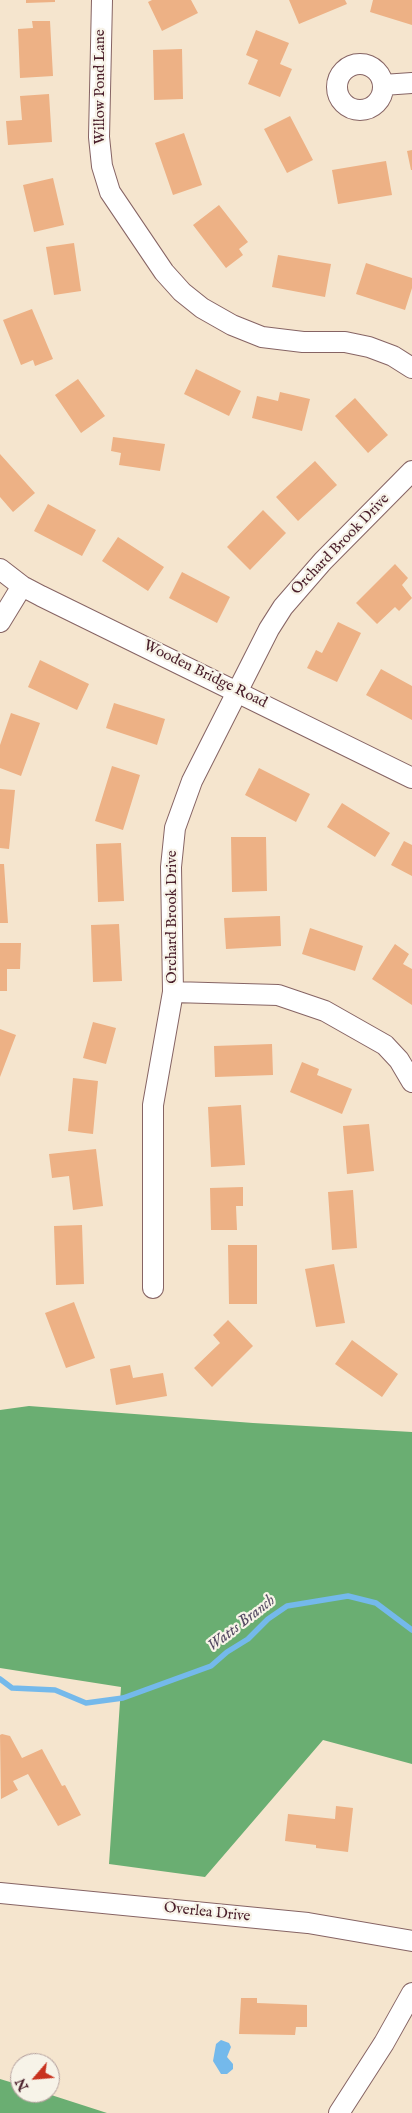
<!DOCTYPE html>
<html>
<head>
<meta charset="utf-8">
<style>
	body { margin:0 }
	#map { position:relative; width:412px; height:2113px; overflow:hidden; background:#f5e5ce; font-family:"IM FELL English",serif }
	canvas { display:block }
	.north { position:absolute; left:10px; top:2053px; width:50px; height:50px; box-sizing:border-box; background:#f7f3e8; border:1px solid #b29e9c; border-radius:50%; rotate:243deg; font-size:14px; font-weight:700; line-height:20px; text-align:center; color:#4a1f2b }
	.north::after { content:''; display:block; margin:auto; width:18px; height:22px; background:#c8321e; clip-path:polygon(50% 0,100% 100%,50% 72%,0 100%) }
</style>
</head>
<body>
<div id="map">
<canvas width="412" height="2113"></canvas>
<div class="north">N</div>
</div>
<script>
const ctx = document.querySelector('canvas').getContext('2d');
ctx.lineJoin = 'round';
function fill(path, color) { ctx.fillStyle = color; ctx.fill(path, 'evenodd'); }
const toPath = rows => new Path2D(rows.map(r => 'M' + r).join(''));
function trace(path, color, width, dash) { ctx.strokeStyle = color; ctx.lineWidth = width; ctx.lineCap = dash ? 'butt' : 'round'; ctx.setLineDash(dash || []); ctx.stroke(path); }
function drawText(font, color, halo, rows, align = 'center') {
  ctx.font = font + ' "IM FELL English",serif'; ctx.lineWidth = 4.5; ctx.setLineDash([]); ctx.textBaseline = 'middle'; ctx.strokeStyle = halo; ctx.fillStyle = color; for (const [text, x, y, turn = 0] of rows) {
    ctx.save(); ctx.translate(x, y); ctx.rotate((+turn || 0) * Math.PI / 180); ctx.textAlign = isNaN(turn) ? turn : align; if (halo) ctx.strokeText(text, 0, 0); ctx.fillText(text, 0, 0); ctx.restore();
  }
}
fill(toPath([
	[29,1406,253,1423,412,1432,412,1764,323,1740,205,1877,109,1864,121,1687,0,1668,0,1410],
	[0,2079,20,2085,20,2093,45,2093,107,2113,0,2113]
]), '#6aae72');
fill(toPath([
	[221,2040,229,2043,231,2047,227,2057,233,2064,233,2069,227,2074,221,2074,213,2061,216,2044]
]), '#74b9eb');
trace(toPath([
	[0,1679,12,1688,55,1690,86,1703,123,1698,211,1666,227,1652,248,1639,268,1619,287,1606,348,1596,376,1603,412,1630]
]), '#74b9eb', 5.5);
fill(toPath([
	[26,0,55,0,55,2,26,3],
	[152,0,191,0,198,13,162,31,148,2],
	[289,0,345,0,347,4,299,24],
	[373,0,412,0,412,25,370,12],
	[32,21,50,21,53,76,20,78,18,29,33,28],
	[256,30,289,43,280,64,292,69,280,97,248,84,258,60,246,55],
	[182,49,183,99,154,100,153,50],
	[49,94,52,142,8,145,6,121,22,120,20,96],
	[290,116,313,160,287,173,264,129],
	[184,133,202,185,173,195,155,143],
	[412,150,412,170,411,170,407,151],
	[386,161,392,195,338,204,332,170],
	[53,178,64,225,34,232,23,185],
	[219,205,248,242,239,249,243,255,226,268,193,225],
	[74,243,81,291,54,295,46,247],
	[278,255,331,264,325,297,272,287],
	[366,263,412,278,412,288,405,310,356,294],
	[32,309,53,359,35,366,33,360,21,365,3,320],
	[196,369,241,391,229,416,184,394],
	[78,379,105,416,81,433,55,395],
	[280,392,310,399,302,431,252,418,257,396,278,401],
	[355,398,388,435,368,453,335,416],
	[113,437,165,444,160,471,119,465,121,453,111,451],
	[0,454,35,493,13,512,0,497],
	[315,461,337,485,298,521,276,497],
	[48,504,96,530,82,556,34,531],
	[263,510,286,533,250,570,227,547],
	[118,537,164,567,148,591,102,561],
	[395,564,408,578,402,585,412,598,399,611,395,607,377,624,356,603],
	[182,572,230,597,217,623,169,598],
	[338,622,361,633,337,682,307,668,316,650,322,653],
	[40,660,89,684,77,710,28,687],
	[381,669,412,686,412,720,366,695],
	[114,703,165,719,157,745,106,728],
	[11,713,40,723,21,776,0,768,0,745],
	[112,766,140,775,123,830,95,821],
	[259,768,310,794,296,822,245,795],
	[0,789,15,790,9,849,0,848],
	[342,803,390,833,375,857,327,827],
	[231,837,266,837,267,891,232,892],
	[404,841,412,845,412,876,391,865],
	[121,843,124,901,98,902,96,844],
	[0,864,4,864,8,923,0,923],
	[280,916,281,946,226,949,224,918],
	[119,924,122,981,93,982,91,925],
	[310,928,363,946,355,971,302,954],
	[0,943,21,943,20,969,7,969,7,991,0,991],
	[395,944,409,954,403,964,412,969,412,1005,372,979],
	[93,1022,116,1028,106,1064,83,1058],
	[0,1029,16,1035,0,1077],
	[272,1044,273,1075,215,1077,214,1046],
	[302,1062,319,1069,317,1075,352,1089,342,1114,290,1092],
	[73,1078,98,1081,93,1134,68,1131],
	[241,1105,245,1165,211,1167,208,1107],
	[369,1124,374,1171,347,1174,343,1126],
	[96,1149,103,1206,73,1210,69,1176,52,1178,49,1154],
	[243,1187,243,1206,236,1206,237,1230,211,1230,210,1188],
	[353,1190,357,1248,332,1250,328,1192],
	[82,1225,84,1284,56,1285,54,1226],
	[228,1245,257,1245,257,1304,229,1304],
	[334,1264,345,1323,316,1327,305,1269],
	[74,1302,95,1358,66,1368,45,1313],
	[228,1320,253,1346,212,1387,194,1368,220,1343,213,1335],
	[352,1340,398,1374,382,1397,335,1364],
	[130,1365,133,1378,163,1373,167,1396,116,1405,110,1369],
	[2,1734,10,1736,22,1758,42,1749,62,1786,65,1785,81,1815,58,1826,28,1774,13,1781,18,1790,1,1799,0,1735],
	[336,1806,353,1808,348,1852,316,1848,316,1845,285,1841,288,1814,335,1819],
	[241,1998,257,1998,257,2003,307,2005,307,2027,296,2027,295,2035,239,2034]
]), '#edb185');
const minor = toPath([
	[102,0,99,137,102,166,110,192,164,272,182,292,202,308,232,325,262,337,303,342,345,342,369,347,393,356,412,368],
	'337 87a23 23 0 1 1 46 0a23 23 0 1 1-46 0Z',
	[383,85,412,83],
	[0,569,22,586,41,596,412,778],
	[0,622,22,586],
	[173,992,278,995,325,1011,385,1045,399,1060,412,1082],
	[153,1288,153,1105,173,992,171,867,175,828,192,781,269,629,283,607,323,561,412,471],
	[0,1893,308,1923,412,1941],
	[339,2113,384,2043,412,1993]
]);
trace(minor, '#866464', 22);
trace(minor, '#fff', 20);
drawText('15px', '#4a1f2b', '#f7f3e8', [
	["Willow Pond Lane",101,87,-90],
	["Orchard Brook Drive",341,545,-46],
	["Wooden Bridge Road",205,675,26],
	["Orchard Brook Drive",173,917,-90],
	["Overlea Drive",207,1913,6]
]);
drawText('italic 16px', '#574d65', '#f7f3e8', [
	["Watts Branch",242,1624,-38]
]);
</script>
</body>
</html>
